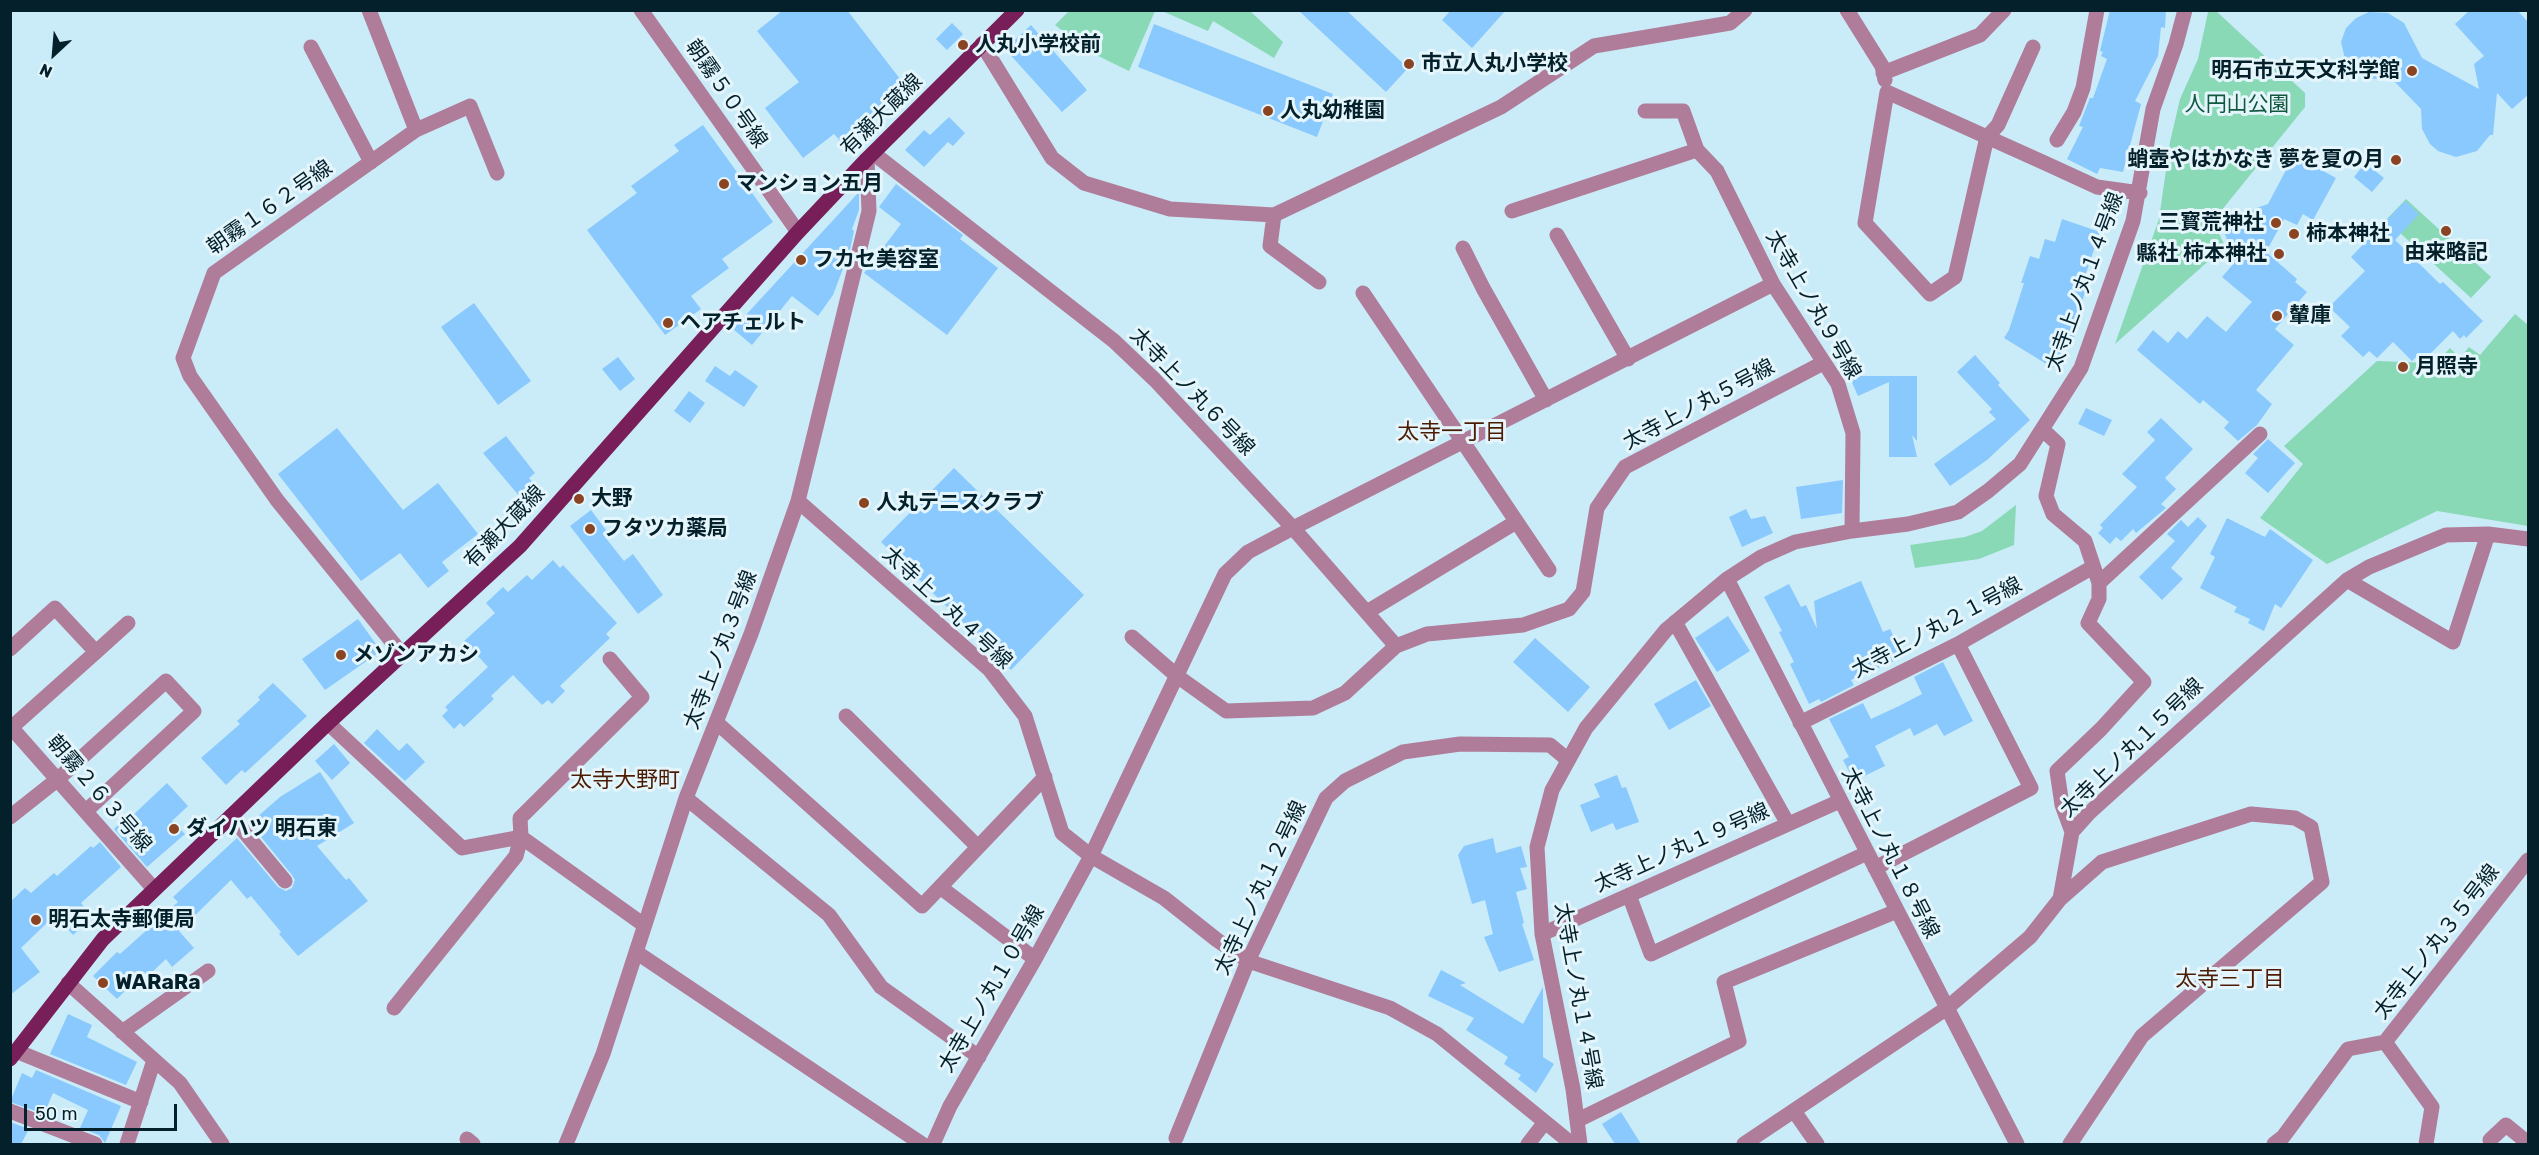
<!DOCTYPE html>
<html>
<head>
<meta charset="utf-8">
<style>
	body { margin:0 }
	#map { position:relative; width:2539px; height:1155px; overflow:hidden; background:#caebf8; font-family:Rubik,sans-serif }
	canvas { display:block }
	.frame { position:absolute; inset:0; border:12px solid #04212b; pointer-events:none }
	.north { position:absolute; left:24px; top:24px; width:60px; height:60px; -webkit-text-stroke:4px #e5f5fc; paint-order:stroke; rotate:206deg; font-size:16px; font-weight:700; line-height:24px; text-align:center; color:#04212b }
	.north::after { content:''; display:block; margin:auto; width:21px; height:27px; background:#04212b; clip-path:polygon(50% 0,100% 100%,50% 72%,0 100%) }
	.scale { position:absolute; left:24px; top:1104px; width:153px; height:27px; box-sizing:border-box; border:3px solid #04212b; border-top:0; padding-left:8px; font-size:18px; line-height:21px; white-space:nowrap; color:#04212b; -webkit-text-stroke:4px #e5f5fc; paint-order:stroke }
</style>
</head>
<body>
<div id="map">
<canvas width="2539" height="1155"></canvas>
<div class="frame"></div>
<div class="north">N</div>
<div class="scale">50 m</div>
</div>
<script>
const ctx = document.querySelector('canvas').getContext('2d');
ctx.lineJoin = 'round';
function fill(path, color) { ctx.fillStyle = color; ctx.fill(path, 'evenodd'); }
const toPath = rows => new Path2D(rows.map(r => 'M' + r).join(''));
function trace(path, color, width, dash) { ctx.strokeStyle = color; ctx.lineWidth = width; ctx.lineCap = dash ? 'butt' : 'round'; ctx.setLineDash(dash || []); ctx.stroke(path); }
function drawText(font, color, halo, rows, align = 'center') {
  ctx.font = font + ' Rubik,"Noto Sans JP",sans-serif'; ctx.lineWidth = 6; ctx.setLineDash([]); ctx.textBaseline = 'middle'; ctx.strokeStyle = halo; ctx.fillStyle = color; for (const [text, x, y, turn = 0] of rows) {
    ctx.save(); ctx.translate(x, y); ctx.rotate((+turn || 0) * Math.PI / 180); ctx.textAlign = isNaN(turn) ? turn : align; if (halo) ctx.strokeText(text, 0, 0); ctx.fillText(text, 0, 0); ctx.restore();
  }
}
fill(toPath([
	[1069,11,1069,10,1155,11,1129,71,1090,52,1055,25],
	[1162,11,1250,11,1283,42,1274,58,1213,21,1208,31],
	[2211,11,2216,11,2305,93,2305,107,2213,221,2224,244,2222,249,2115,344,2159,219,2170,142,2180,99,2198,59,2208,12],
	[2406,199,2491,277,2471,298,2386,220],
	[2515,314,2528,325,2528,526,2437,511,2327,564,2260,518,2303,464,2284,446,2377,361,2427,363,2442,357,2450,348,2460,358,2469,347,2480,355],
	[2016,505,2014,545,1979,559,1915,568,1910,545,1965,537,1982,531]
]), '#89d9b6');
fill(toPath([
	[783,10,847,10,907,88,873,116,876,119,844,145,834,134,803,158,765,108,799,82,757,31],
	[1298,10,1346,10,1408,68,1386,92],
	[1451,10,1506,10,1472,48,1442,20],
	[2110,10,2166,10,2165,28,2161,27,2158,56,2135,101,2141,104,2123,172,2100,168,2097,174,2067,159,2083,127,2079,126,2082,118,2090,98,2093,98,2107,59,2101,56,2103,52,2100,51],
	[2470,10,2517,10,2529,23,2529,94,2512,109,2497,93,2493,135,2490,135,2477,151,2456,157,2438,151,2430,144,2422,129,2421,109,2391,78,2370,79,2354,72,2345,59,2341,42,2346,28,2356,18,2369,12,2388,13,2404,23,2422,58,2479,89,2474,64,2484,56,2455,24],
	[952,23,963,34,947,50,936,39],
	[1154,24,1333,94,1317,137,1138,67],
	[1031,25,1087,90,1062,112,1005,49],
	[949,117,965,133,953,146,948,142,924,167,905,150,924,130,930,135],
	[703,125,773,222,722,259,729,268,691,296,701,309,665,335,587,230,637,193,631,186,679,151,674,145],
	[2294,155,2336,178,2313,220,2303,214,2297,225,2284,219,2266,252,2297,279,2295,282,2307,292,2275,329,2294,345,2256,390,2272,404,2257,425,2238,441,2224,428,2229,422,2203,400,2200,404,2137,350,2153,330,2168,343,2178,331,2187,339,2207,316,2226,332,2248,306,2252,302,2222,277,2235,262,2222,226,2242,219,2240,214,2268,204],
	[2365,163,2384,178,2372,192,2354,177],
	[896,184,963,235,960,239,998,268,947,335,864,273,901,224,879,207],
	[859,192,859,210,852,229,854,231,850,250,833,295,818,316,792,296,752,345,733,329],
	[2405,201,2419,214,2395,240,2440,284,2443,282,2483,321,2466,338,2464,335,2460,339,2453,331,2424,360,2418,355,2412,361,2393,342,2377,358,2369,351,2363,357,2341,336,2350,327,2329,307,2365,271,2351,257],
	[2062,219,2100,232,2083,282,2088,284,2078,313,2081,314,2074,337,2071,337,2053,368,2004,338,2009,330,2024,283,2021,283,2030,256,2039,259,2045,239,2055,242],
	[474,303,531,381,498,405,441,327],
	[1975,355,2000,383,1998,385,2030,420,1987,460,1950,486,1934,464,1996,419,1989,412,1992,409,1957,372],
	[618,357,635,379,620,391,602,369],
	[715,366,730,376,735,370,758,386,744,407,705,381],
	[1860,376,1917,376,1917,441,1912,435,1917,457,1889,457,1889,382,1858,396,1851,380],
	[689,391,705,403,690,423,674,411],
	[2086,408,2112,420,2104,436,2078,424],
	[2161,418,2193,449,2165,478,2176,489,2161,504,2166,508,2136,533,2133,529,2121,541,2116,537,2110,544,2098,533,2103,528,2100,525,2137,487,2122,474,2155,440,2147,432],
	[337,428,403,510,438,483,478,534,442,562,449,571,428,588,400,553,361,581,278,474],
	[506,436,535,473,529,478,540,492,525,503,483,453],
	[2268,439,2295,463,2268,493,2245,473,2258,458,2253,454],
	[954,468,1084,595,1011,670,881,542],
	[1843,480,1842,513,1801,519,1796,487],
	[1746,509,1751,519,1765,516,1773,533,1742,547,1729,517],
	[591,510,609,534,605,537,624,561,633,554,663,595,638,614,570,526],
	[2198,517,2207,526,2171,568,2183,579,2162,600,2139,577,2175,541,2167,534,2181,520,2188,527],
	[2227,518,2265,537,2270,529,2313,560,2281,608,2275,604,2264,631,2248,623,2250,619,2234,612,2237,607,2200,588,2215,557,2210,554],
	[553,560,560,568,563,565,617,623,606,634,610,638,560,686,565,691,552,704,548,700,542,705,513,675,491,696,494,699,464,727,460,723,454,729,442,716,448,710,445,707,488,667,464,641,495,613,486,603,503,587,508,592,527,575,532,580],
	[1861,581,1883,632,1890,629,1903,657,1851,680,1854,685,1821,702,1819,699,1809,704,1790,664,1794,662,1779,632,1782,631,1764,597,1789,584,1801,607,1806,605,1817,629,1814,601],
	[1728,616,1750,651,1717,672,1695,638],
	[358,619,381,651,325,690,302,659],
	[1535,638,1590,687,1568,712,1513,662],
	[1943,662,1973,721,1944,736,1937,724,1914,736,1910,728,1875,746,1885,766,1854,781,1843,760,1849,757,1829,719,1863,703,1871,719,1899,706,1922,694,1914,677],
	[1696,680,1711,706,1669,730,1654,704],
	[273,683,307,716,245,773,242,770,226,785,201,758,240,724,237,721,260,700,258,697],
	[377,729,399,751,407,743,425,762,405,781,364,743],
	[334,744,350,763,332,780,315,761],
	[320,772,354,823,317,846,346,880,349,878,368,901,298,956,279,934,281,932,251,896,247,899,231,880,179,931,194,948,172,967,166,959,148,976,144,972,117,999,93,976,117,952,120,954,178,902,173,897,237,838,278,887,286,891,292,888,295,880,292,875,252,826,258,820,256,818,280,797],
	[1617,775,1622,788,1626,787,1639,822,1616,830,1613,823,1591,832,1580,805,1600,797,1594,784],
	[167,783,188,806,172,821,185,834,147,867,114,829,130,814,132,816],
	[1493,838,1496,853,1521,846,1527,867,1520,868,1527,889,1516,892,1524,923,1522,924,1534,960,1499,972,1484,937,1493,934,1485,900,1472,904,1458,855,1464,846],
	[100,842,121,867,81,903,93,917,73,935,55,915,21,948,40,972,10,995,10,902,25,888,31,893,54,873,57,876,91,846,93,848],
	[1441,970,1466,983,1460,985,1523,1024,1543,987,1543,1057,1554,1064,1536,1093,1518,1079,1521,1075,1504,1064,1508,1057,1466,1030,1474,1018,1428,996],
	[68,1014,92,1025,87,1037,137,1062,126,1085,50,1054],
	[36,1070,121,1106,105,1143,99,1135,80,1128,88,1110,53,1093,44,1114,10,1102,22,1073,32,1078],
	[1621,1112,1641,1144,1615,1144,1602,1124],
	[10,1122,29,1129,21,1144,10,1144]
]), '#8ac9fd');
trace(toPath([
	[369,10,416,130,214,273,183,358,190,376,277,500,402,654],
	[641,10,798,232],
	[1847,10,1882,66,1885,80],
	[982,44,1052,158,1084,183,1170,209,1274,215,1501,107,1594,46,1730,23,1745,10],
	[311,47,371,162],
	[2033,47,1998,125,1987,137,1955,277,1930,294,1865,223,1887,92,2047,164,2097,187,2140,193],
	[1883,73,1980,35,2004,10],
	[1645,111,1683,111,1697,150,1717,171,1773,284,1838,384,1853,433,1852,531],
	[416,130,470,106,497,173],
	[2057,140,2074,112,2083,88,2097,10],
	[873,153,1114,341,1155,380,1293,528,1396,646],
	[1512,211,1697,150],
	[1274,215,1270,246,1319,282],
	[1557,235,1628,359],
	[1463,248,1483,288,1546,400],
	[1363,293,1549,570],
	[2043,430,2058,444,2046,496,2053,514,2085,541,2099,583,2099,599,2088,623,2144,682,2101,729,2057,771,2062,805,2072,832],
	[798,501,989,669,1025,716,1062,833,1091,856,1164,898,1217,940,1248,961,1390,1008,1437,1034,1572,1144],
	[1727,579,2017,1144],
	[2347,580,2453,642,2488,534],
	[2099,583,2260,434],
	[1367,612,1516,522],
	[1675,622,1788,824],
	[1132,637,1177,676,1226,711,1313,708,1345,693,1396,646,1427,634,1523,625,1569,609,1583,592,1597,508,1625,467,1823,363],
	[10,649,55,608,96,652,12,727],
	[96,652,128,623],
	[846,716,978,847],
	[716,722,922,906,1045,777],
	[328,723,462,848,521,837,644,925],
	[1800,723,1958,644,2093,567],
	[10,726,154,889],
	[686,798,829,915,881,987,979,1057],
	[231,816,285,881],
	[10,817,58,779,166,681,194,711,86,811],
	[1875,868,2031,788,1958,644],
	[940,887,1035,959],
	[1629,895,1651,954,1867,853],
	[2060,899,2102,862,2251,814,2295,818,2311,827,2322,882,2142,1036,2070,1144],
	[1542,934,1840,801],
	[636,952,922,1144],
	[68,983,180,1083,222,1144],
	[394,1008,516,856,521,837,520,818,642,697,610,659],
	[122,1032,208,971],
	[16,1051,141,1102],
	[10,1111,95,1144],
	[1794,1111,1817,1144],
	[1578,1120,1739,1041,1724,982,1897,911],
	[1176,1138,1248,961,1326,798,1345,781,1403,752,1460,744,1550,745,1568,760],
	[467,1139,473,1144],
	[2490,1140,2506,1125,2528,1143],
	[127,1144,154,1060],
	[566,1144,603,1054,686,798,751,634,798,501,869,211,867,159],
	[933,1144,950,1106,1035,959,1091,856,1225,574,1248,552,1293,528,1773,284],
	[1528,1144,1545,1122],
	[1580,1144,1573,1089,1542,934,1537,847,1552,790,1586,728,1666,630,1727,579,1761,557,1795,542,1852,531,1908,524,1958,512,1988,491,2020,464,2081,368,2133,221,2153,109,2176,44,2185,10],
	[1744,1144,1947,1008,2030,937,2060,899,2072,832,2089,813,2347,580,2369,567,2446,535,2488,534,2528,539],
	[2274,1144,2283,1137,2348,1049,2385,1042],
	[2426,1144,2432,1107,2385,1042,2528,860]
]), '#af7c99', 15);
trace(toPath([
	[10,1059,103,939,328,723,520,546,798,232,867,159,1017,10]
]), '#781f5a', 15);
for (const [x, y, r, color] of [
	[963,45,6,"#8b4422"],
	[1409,64,6,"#8b4422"],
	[2412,71,6,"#8b4422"],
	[1268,111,6,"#8b4422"],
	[2396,160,6,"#8b4422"],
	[724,184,6,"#8b4422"],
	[2276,223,6,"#8b4422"],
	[2446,231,6,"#8b4422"],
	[2294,234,6,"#8b4422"],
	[2279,254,6,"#8b4422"],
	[801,260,6,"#8b4422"],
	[2277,316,6,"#8b4422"],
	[668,323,6,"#8b4422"],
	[2403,367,6,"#8b4422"],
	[579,499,6,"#8b4422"],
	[864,503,6,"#8b4422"],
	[590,529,6,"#8b4422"],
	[341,655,6,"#8b4422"],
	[174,829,6,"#8b4422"],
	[36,920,6,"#8b4422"],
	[103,983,6,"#8b4422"]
]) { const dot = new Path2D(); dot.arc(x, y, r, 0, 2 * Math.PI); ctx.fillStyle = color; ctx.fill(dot); trace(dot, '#e5f5fc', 2); }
drawText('bold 21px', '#04212b', '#e5f5fc', [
	["人丸小学校前",975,45],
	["市立人丸小学校",1421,64],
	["明石市立天文科学館",2400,71,"right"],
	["人丸幼稚園",1280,111],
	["蛸壺やはかなき 夢を夏の月",2384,160,"right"],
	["マンション五月",736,184],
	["三寳荒神社",2264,223,"right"],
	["柿本神社",2306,234],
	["由来略記",2446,253,"center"],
	["縣社 柿本神社",2267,254,"right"],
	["フカセ美容室",813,260],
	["輦庫",2289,316],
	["ヘアチェルト",680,323],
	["月照寺",2415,367],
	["大野",591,499],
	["人丸テニスクラブ",876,503],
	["フタツカ薬局",602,529],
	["メゾンアカシ",353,655],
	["ダイハツ 明石東",186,829],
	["明石太寺郵便局",48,920],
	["WARaRa",115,983]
], 'left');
drawText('21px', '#04212b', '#e5f5fc', [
	["朝霧５０号線",726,94,55],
	["有瀬大蔵線",882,115,-45],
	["朝霧１６２号線",270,208,-35],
	["太寺上ノ丸１４号線",2085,282,-70],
	["太寺上ノ丸９号線",1813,305,60],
	["太寺上ノ丸６号線",1192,392,46],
	["太寺上ノ丸５号線",1699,405,-28],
	["有瀬大蔵線",505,527,-46],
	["太寺上ノ丸４号線",947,608,43],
	["太寺上ノ丸２１号線",1937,628,-28],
	["太寺上ノ丸３号線",721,650,-69],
	["太寺上ノ丸１５号線",2132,748,-44],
	["朝霧２６３号線",99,794,49],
	["太寺上ノ丸１９号線",1682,848,-24],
	["太寺上ノ丸１８号線",1890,853,63],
	["太寺上ノ丸１２号線",1261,888,-65],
	["太寺上ノ丸３５号線",2437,942,-52],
	["太寺上ノ丸１０号線",992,989,-60],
	["太寺上ノ丸１４号線",1578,996,80]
]);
drawText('21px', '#11583f', '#e5f5fc', [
	["人円山公園",2237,105]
]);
drawText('22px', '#4b1c03', '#e5f5fc', [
	["太寺一丁目",1452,433],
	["太寺大野町",625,781],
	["太寺三丁目",2230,980]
]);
</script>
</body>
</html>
